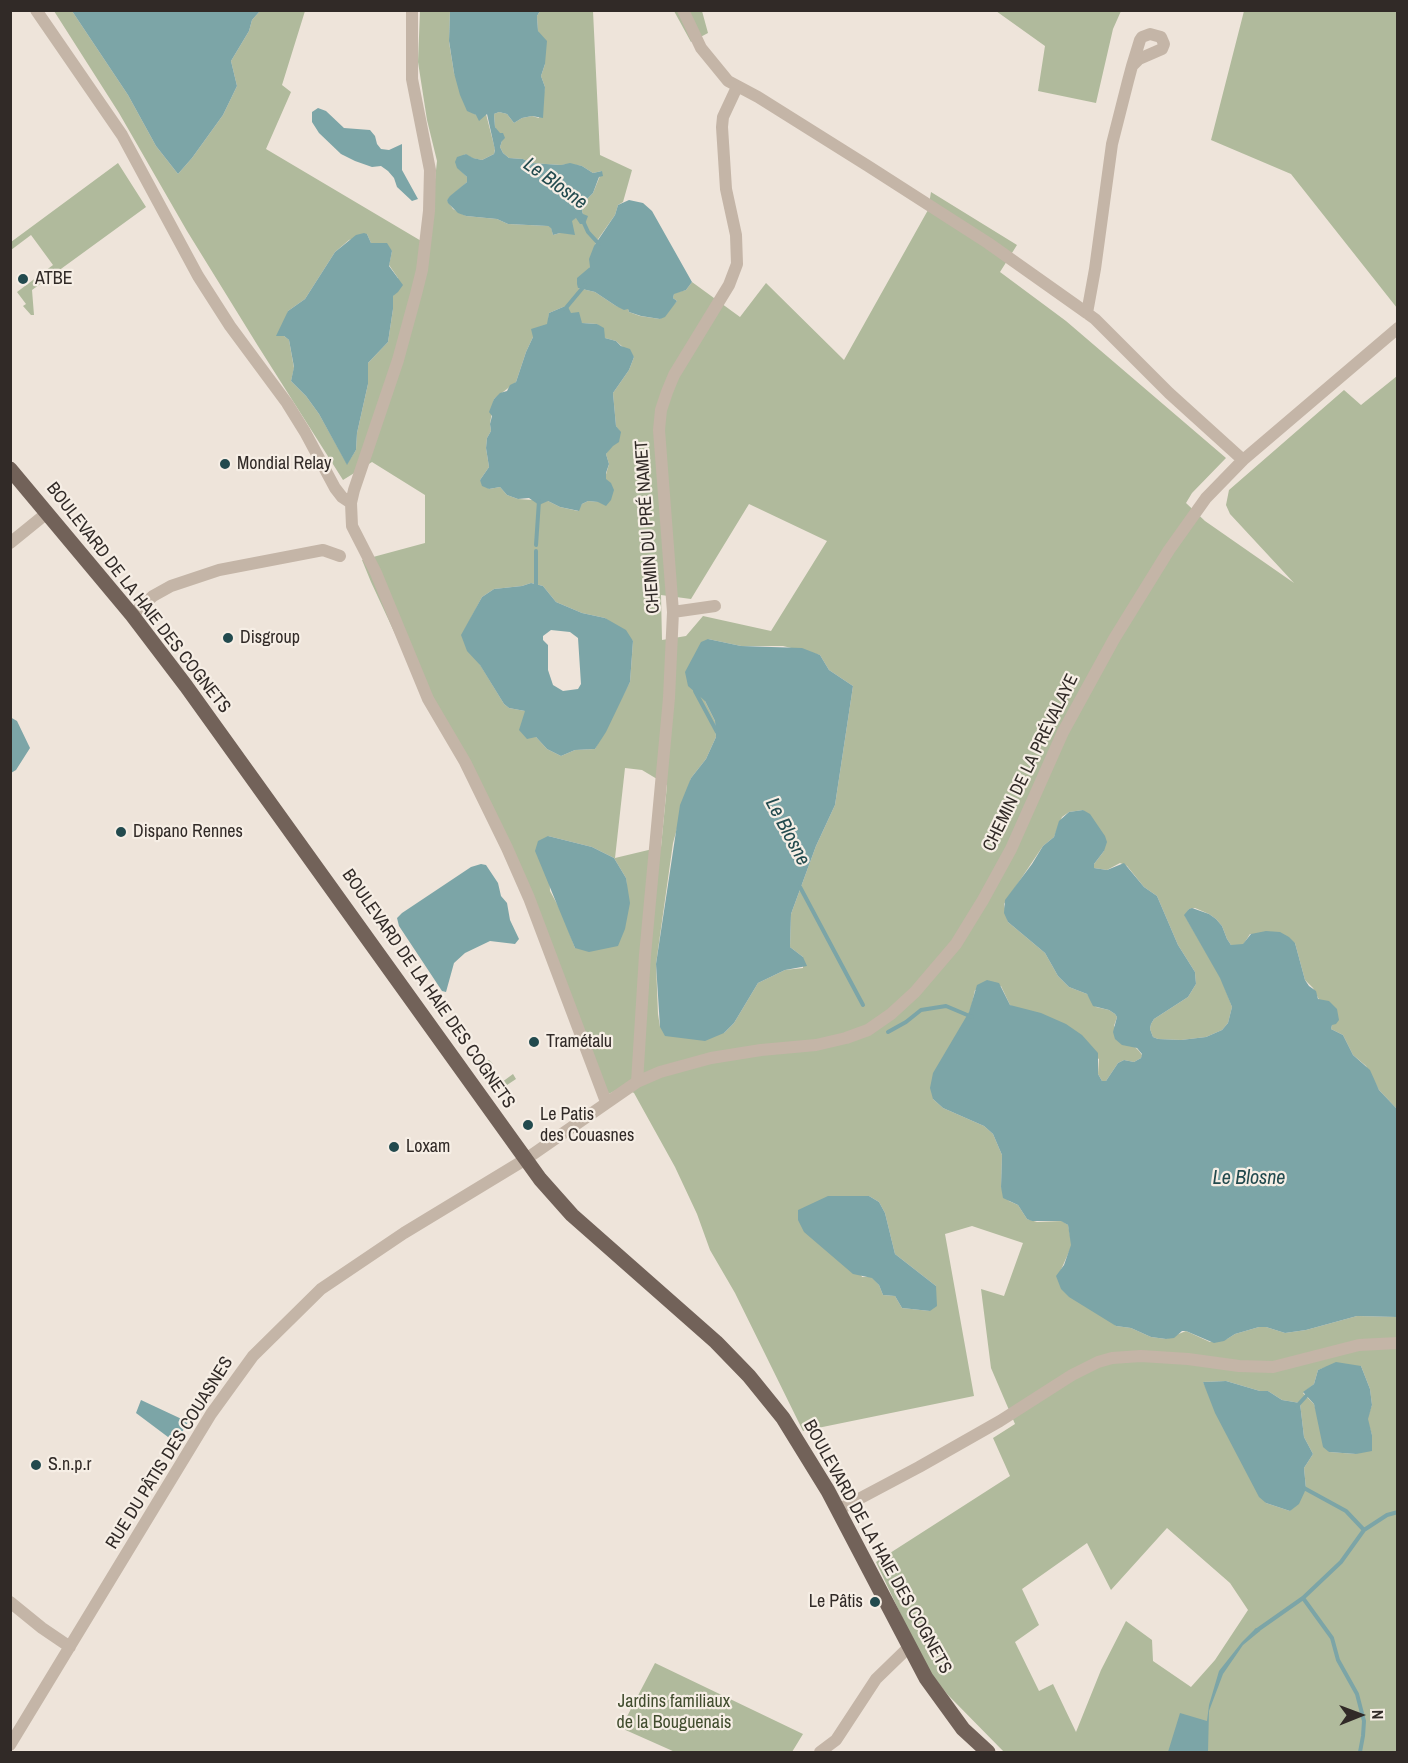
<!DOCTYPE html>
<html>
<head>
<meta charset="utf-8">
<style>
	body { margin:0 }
	#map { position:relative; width:1408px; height:1763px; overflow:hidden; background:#eee4da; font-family:"Archivo Narrow",sans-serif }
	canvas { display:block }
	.frame { position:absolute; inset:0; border:12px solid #312a27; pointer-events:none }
	.north { position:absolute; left:1330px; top:1685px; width:60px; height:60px; -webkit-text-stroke:4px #f6eee5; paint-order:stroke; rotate:89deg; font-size:16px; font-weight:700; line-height:24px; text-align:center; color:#312a27 }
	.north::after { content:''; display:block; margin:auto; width:21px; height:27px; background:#312a27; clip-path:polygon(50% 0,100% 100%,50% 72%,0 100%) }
</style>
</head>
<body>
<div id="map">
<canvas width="1408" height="1763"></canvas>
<div class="frame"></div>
<div class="north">N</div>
</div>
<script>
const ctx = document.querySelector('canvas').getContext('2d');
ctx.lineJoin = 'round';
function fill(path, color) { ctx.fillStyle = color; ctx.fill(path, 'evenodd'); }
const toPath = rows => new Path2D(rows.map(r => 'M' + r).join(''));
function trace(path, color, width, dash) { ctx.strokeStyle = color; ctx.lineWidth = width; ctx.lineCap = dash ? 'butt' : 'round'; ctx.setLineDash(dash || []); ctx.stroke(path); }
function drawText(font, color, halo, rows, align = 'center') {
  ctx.font = font + ' "Archivo Narrow",sans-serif'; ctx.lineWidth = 4.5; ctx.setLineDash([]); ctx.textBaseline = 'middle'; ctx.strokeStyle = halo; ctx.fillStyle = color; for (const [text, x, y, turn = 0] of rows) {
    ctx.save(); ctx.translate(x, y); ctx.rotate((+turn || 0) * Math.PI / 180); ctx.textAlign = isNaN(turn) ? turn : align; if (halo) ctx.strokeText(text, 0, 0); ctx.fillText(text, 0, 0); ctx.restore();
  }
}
fill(toPath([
	[54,11,72,11,128,95,156,146,178,174,192,158,223,115,237,86,231,61,249,31,252,20,260,11,305,11,282,85,291,92,266,149,428,245,437,161,427,120,418,62,420,11,450,11,449,42,454,73,473,113,476,115,486,114,495,149,494,154,482,160,472,158,465,154,457,167,467,177,467,182,447,200,453,209,466,216,497,219,508,224,548,226,551,227,553,235,560,233,569,233,572,220,583,214,582,211,586,200,593,193,602,171,593,173,582,166,570,164,561,165,531,163,523,159,509,158,503,153,500,147,502,141,495,127,494,114,499,112,507,114,514,123,522,118,532,116,539,118,545,87,541,76,545,64,538,31,537,16,540,11,593,11,600,155,632,170,623,202,618,205,615,215,596,242,590,267,578,288,595,292,616,306,628,309,629,312,640,316,660,319,677,301,673,298,674,293,686,290,692,282,740,317,766,283,844,360,928,210,931,192,1017,245,1000,272,1066,321,1226,458,1192,493,1186,503,1205,521,1294,583,1230,514,1226,505,1229,490,1344,390,1361,405,1397,376,1397,1109,1379,1090,1366,1066,1353,1055,1343,1035,1331,1029,1332,1025,1313,988,1305,980,1295,943,1250,934,1243,945,1231,945,1227,939,1222,926,1216,919,1209,914,1195,908,1189,909,1185,916,1221,978,1232,1007,1228,1023,1222,1030,1206,1037,1181,1040,1158,1039,1153,1037,1150,1029,1151,1024,1154,1019,1188,997,1196,984,1195,972,1178,945,1157,896,1144,887,1127,866,1120,863,1107,870,1094,868,1094,864,1104,851,1083,810,1069,812,1062,817,1054,837,1043,846,1004,904,1008,922,1045,953,1058,976,1069,987,1087,994,1096,1007,1109,1010,1115,1014,1117,1017,1114,1026,1139,1051,1142,1055,1141,1058,1134,1062,1124,1060,1118,1063,1106,1081,1102,1081,1098,1074,1099,1059,1010,1005,1001,986,975,990,971,1008,933,1099,943,1108,984,1126,993,1134,1002,1155,1001,1187,1009,1201,1018,1205,1027,1219,1037,1222,1062,1221,1068,1225,1072,1245,1060,1272,1116,1326,1131,1328,1151,1337,1166,1339,1186,1331,1210,1342,1227,1339,1235,1334,1259,1327,1266,1327,1285,1333,1306,1330,1357,1316,1397,1317,1397,1752,1004,1752,948,1695,926,1668,876,1562,1010,1476,993,1438,1015,1424,991,1368,981,1289,1004,1296,1023,1243,972,1226,945,1234,974,1396,803,1431,735,1293,710,1250,697,1214,675,1167,634,1093,622,1087,605,1096,522,889,464,764,429,707,371,582,362,560,425,543,425,495,372,462,343,480,258,346,187,231,119,113],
	[367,234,371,243,392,251,389,265,398,278,393,296,393,309,388,342,368,363,368,384,357,433,356,450,347,464,319,414,306,396,291,381,294,368,289,340,284,336,288,311,305,299,335,252,349,240],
	[563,307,582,323,597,324,605,338,616,341,634,357,629,370,613,393,616,426,620,432,606,454,609,464,598,502,588,501,582,504,578,511,560,507,548,501,518,499,507,495,500,487,489,489,480,480,489,467,486,448,487,438,491,431,490,424,494,399,516,382,526,352,533,337,548,324,549,313],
	[749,504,827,541,771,631,703,616,686,636,662,640,661,595,691,599],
	[531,583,543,586,556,602,582,613,605,618,633,641,630,682,595,749,575,750,561,756,547,749,536,737,525,711,509,708,504,704,462,635,482,597,494,589,522,586],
	[708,639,741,646,783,646,820,655,829,670,853,686,835,805,816,846,791,914,790,947,803,957,803,968,785,970,758,983,734,1023,724,1033,660,1027,658,1014,656,964,673,843,691,778,706,759,716,737,715,721,705,701],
	[625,768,642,770,667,785,661,847,615,858],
	[548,836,592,847,614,858,626,878,627,889,575,948,562,913,550,891],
	[828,1196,869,1196,879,1202,885,1213,895,1254,936,1286,930,1311,902,1308,895,1296,883,1295,879,1285,872,1277,862,1277],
	[1361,1366,1370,1389,1372,1405,1367,1419,1372,1435,1356,1454,1329,1452,1314,1404,1303,1393,1314,1384,1318,1370,1326,1367],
	[1226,1381,1260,1391,1268,1391,1282,1400,1300,1403,1304,1437,1313,1454,1304,1468,1306,1489,1290,1511,1266,1503,1203,1382],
	[1167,1528,1230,1583,1248,1610,1215,1660,1191,1687,1153,1661,1152,1640,1126,1621,1101,1670,1076,1732,1053,1684,1039,1691,1015,1642,1039,1625,1022,1589,1087,1543,1111,1590],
	[674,11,702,11,708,33,691,42],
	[996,11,1121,11,1113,29,1096,103,1038,91,1045,46],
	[1244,11,1397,11,1397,308,1291,174,1211,140],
	[118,163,146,207,32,290,34,315,31,315,23,306,26,304,17,292,53,265,31,235,11,250,11,242],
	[489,1060,493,1064,486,1069,498,1085,513,1074,516,1079,495,1093,478,1068],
	[655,1663,803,1734,792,1752,675,1752,621,1728]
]), '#b0ba9c');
fill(toPath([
	[72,11,260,11,252,20,249,31,231,61,237,86,223,115,192,158,178,174,156,146,128,95],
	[450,11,540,11,537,16,538,31,547,41,545,64,541,76,545,87,543,118,532,116,522,118,514,123,507,114,499,112,494,114,495,127,500,133,503,133,505,138,502,141,500,147,503,153,509,158,523,159,531,163,561,165,570,163,582,166,593,173,602,171,603,176,599,177,593,193,586,200,582,211,583,214,588,216,585,224,580,224,576,218,572,221,575,235,560,233,553,235,551,228,548,226,508,224,497,219,466,216,458,213,448,203,447,200,450,196,467,182,467,177,457,168,455,162,457,157,466,154,473,158,482,160,494,154,495,150,487,114,479,121,476,115,467,111,460,95,454,73,449,41],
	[318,108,326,111,344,128,370,130,375,136,377,144,381,149,389,150,402,144,402,170,418,199,412,201,397,187,394,178,388,171,381,166,372,167,355,161,341,154,319,133,312,122,312,112],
	[629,200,643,203,652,211,692,282,686,290,674,294,673,298,677,301,665,317,660,319,641,316,629,312,628,309,624,310,616,306,595,292,578,288,577,284,577,278,590,267,589,259,594,246,615,215,618,205],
	[364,233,367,234,371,243,387,243,392,251,389,266,403,285,398,292,393,296,393,309,388,342,368,363,368,384,357,433,356,450,347,465,319,414,306,396,291,381,294,367,289,340,284,336,276,336,288,311,305,299,335,252,356,235],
	[563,307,568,307,571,313,579,312,582,323,597,324,604,328,605,338,616,341,621,346,630,349,634,357,629,370,613,393,616,426,621,432,619,442,613,446,606,454,609,464,606,473,606,479,611,483,614,490,611,500,606,506,598,502,588,501,582,504,579,511,560,507,548,501,539,505,529,498,518,499,507,495,500,487,489,489,482,486,480,480,489,467,486,448,487,438,491,431,490,424,492,416,489,412,494,399,500,393,507,391,510,385,516,382,526,352,533,337,531,329,547,324,549,313],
	[531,583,543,586,556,602,582,613,605,618,626,630,633,641,630,682,606,732,595,749,575,750,561,756,547,749,536,737,527,739,519,730,525,711,509,708,504,704,480,665,467,651,461,635,482,597,494,589,522,586],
	[551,630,570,632,578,638,581,684,578,689,563,691,553,685,548,670,548,645,543,640,543,636],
	[708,639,741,646,802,648,820,655,829,670,853,686,835,805,816,846,791,914,790,947,803,957,807,966,785,970,758,983,734,1023,724,1033,705,1041,665,1036,660,1027,656,964,680,805,691,778,706,759,716,737,715,721,705,701,688,686,685,672,701,642],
	[10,717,17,721,30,748,16,770,11,773],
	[1083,810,1090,814,1105,836,1107,842,1104,851,1094,864,1094,868,1107,870,1124,863,1144,887,1157,896,1178,945,1195,972,1196,984,1188,997,1154,1019,1151,1024,1150,1029,1153,1037,1158,1039,1181,1040,1206,1037,1222,1030,1228,1023,1232,1007,1220,978,1184,915,1189,909,1192,908,1209,914,1216,919,1222,926,1227,939,1231,945,1243,944,1251,934,1266,931,1280,932,1289,937,1295,943,1305,980,1309,986,1316,991,1318,999,1329,1001,1337,1009,1339,1020,1336,1024,1332,1025,1331,1029,1343,1035,1353,1055,1370,1070,1379,1090,1397,1109,1397,1317,1357,1316,1306,1330,1285,1333,1266,1327,1259,1327,1235,1334,1224,1341,1214,1343,1186,1331,1182,1331,1174,1338,1166,1339,1151,1337,1131,1328,1116,1326,1069,1297,1061,1289,1056,1276,1064,1265,1071,1245,1068,1225,1061,1221,1032,1221,1027,1219,1018,1205,1003,1198,1001,1187,1002,1155,993,1134,984,1126,943,1108,933,1099,930,1088,933,1073,969,1012,977,985,987,980,999,983,1010,1005,1041,1013,1066,1024,1082,1035,1098,1053,1098,1074,1102,1081,1106,1081,1118,1063,1124,1060,1134,1062,1141,1058,1142,1054,1137,1048,1122,1045,1115,1039,1113,1032,1117,1017,1115,1014,1109,1010,1093,1006,1087,994,1069,987,1058,976,1045,953,1008,922,1004,913,1005,900,1032,864,1043,846,1054,837,1059,821,1069,812],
	[548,836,592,847,614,858,626,878,630,903,625,929,618,946,589,952,575,948,535,851,538,841],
	[481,864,486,865,498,883,501,896,507,903,510,920,519,939,515,944,490,941,465,953,454,963,446,992,442,991,399,926,397,918,402,913,471,867],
	[828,1196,869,1196,879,1202,885,1213,895,1254,936,1286,937,1306,930,1311,902,1308,895,1296,883,1295,879,1285,872,1278,853,1274,804,1232,798,1220,798,1210],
	[1336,1362,1361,1366,1370,1389,1372,1405,1368,1419,1372,1435,1372,1451,1356,1454,1329,1452,1323,1447,1314,1404,1303,1392,1314,1384,1318,1370],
	[1226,1381,1260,1391,1268,1391,1282,1400,1300,1403,1304,1437,1313,1454,1304,1468,1306,1489,1299,1504,1290,1511,1266,1503,1259,1497,1215,1413,1203,1382],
	[141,1400,188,1422,176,1443,136,1413],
	[1256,1628,1260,1631,1243,1645,1223,1674,1209,1711,1208,1752,1168,1752,1180,1713,1207,1721,1209,1705,1219,1671,1242,1642]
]), '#7ca5a7');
trace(toPath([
	[583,221,588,232,599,244],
	[565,309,585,285],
	[536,545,539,501],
	[536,551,536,588],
	[695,691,717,732],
	[800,887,863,1005],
	[888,1032,906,1022,921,1010,946,1006,972,1017],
	[1297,1406,1308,1394],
	[1304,1488,1346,1511,1364,1530],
	[1303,1598,1332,1638,1338,1660,1357,1694,1364,1721,1363,1736,1360,1752],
	[1256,1631,1303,1598,1341,1562,1364,1530,1387,1515,1398,1512]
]), '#7ca5a7', 4);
trace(toPath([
	[36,10,122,135,198,276,230,326,287,403,305,432,335,488,342,497,351,503],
	[412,10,412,79,430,170,429,211,422,270,416,294,398,360,354,490,351,503,352,526,376,573,428,699,465,762,507,848,529,898,606,1102],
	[683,10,701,48,728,81,758,97,868,166,988,243,1077,306,1095,319,1169,393,1243,460],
	[1087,313,1095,269,1112,144,1128,81,1132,66,1140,40,1142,37,1150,34,1161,37,1164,44,1162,49,1139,59,1132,66],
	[10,543,47,513],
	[673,612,715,606],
	[132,615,153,596,171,586,219,570,323,550,340,556],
	[637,1082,645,955,669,698,673,612,659,430,661,410,667,392,674,375,729,285,737,264,736,235,726,189,722,127,723,117,737,87],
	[838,1510,919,1467,1000,1421,1072,1375,1098,1362,1112,1358,1141,1356,1188,1359,1239,1366,1273,1367,1359,1345,1398,1343],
	[10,1602,42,1628,70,1647],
	[10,1745,211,1414,253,1356,321,1289,404,1233,526,1159,637,1082,660,1072,711,1058,761,1050,816,1045,846,1038,868,1030,891,1014,915,992,956,944,983,900,1011,849,1063,732,1114,639,1169,550,1206,498,1243,460,1398,328],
	[820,1752,836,1740,876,1679,909,1647]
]), '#c4b5a7', 12);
trace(toPath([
	[10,469,132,615,186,686,540,1179,572,1215,716,1342,749,1376,783,1418,828,1491,926,1678,963,1729,988,1752]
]), '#726259', 15);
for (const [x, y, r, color] of [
	[23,279,6,"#224a4e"],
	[225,464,6,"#224a4e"],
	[228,638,6,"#224a4e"],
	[121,832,6,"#224a4e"],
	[534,1042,6,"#224a4e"],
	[528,1125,6,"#224a4e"],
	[394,1147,6,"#224a4e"],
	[36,1465,6,"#224a4e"],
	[875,1602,6,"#224a4e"]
]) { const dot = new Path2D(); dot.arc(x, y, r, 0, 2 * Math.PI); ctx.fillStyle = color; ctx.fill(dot); trace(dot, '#f6eee5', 2); }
drawText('18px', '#312a27', '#f6eee5', [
	["ATBE",35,279],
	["Mondial Relay",237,464],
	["Disgroup",240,638],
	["Dispano Rennes",133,832],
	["Tramétalu",546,1042],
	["Le Patis",540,1115],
	["des Couasnes",540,1136],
	["Loxam",406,1147],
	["S.n.p.r",48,1465],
	["Le Pâtis",863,1602,"right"]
], 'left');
drawText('18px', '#312a27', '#f6eee5', [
	["CHEMIN DU PRÉ NAMET",648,527,-94],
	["BOULEVARD DE LA HAIE DES COGNETS",138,598,52],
	["CHEMIN DE LA PRÉVALAYE",1031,763,-64],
	["BOULEVARD DE LA HAIE DES COGNETS",428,989,55],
	["RUE DU PÂTIS DES COUASNES",170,1453,-58],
	["BOULEVARD DE LA HAIE DES COGNETS",877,1547,61]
]);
drawText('18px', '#414d2e', '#f6eee5', [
	["Jardins familiaux",674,1702],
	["de la Bouguenais",674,1723]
]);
drawText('italic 20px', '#224a4e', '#f6eee5', [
	["Le Blosne",555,184,36],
	["Le Blosne",787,832,62],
	["Le Blosne",1249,1179]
]);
</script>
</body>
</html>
